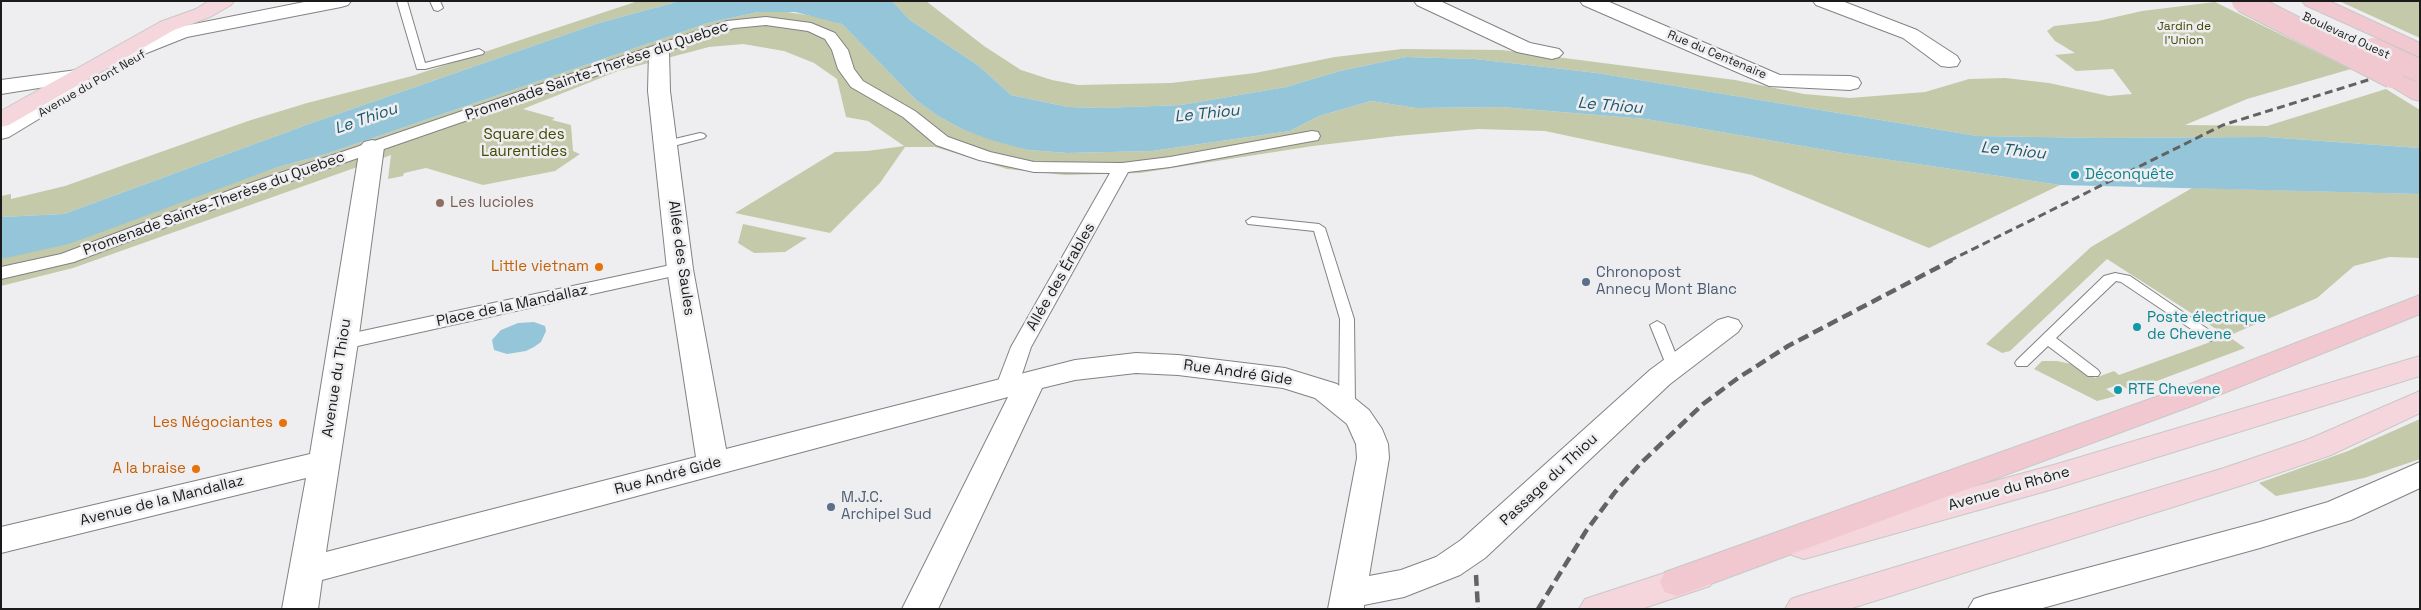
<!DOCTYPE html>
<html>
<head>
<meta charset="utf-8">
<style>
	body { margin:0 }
	#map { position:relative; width:2421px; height:610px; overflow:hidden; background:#eeeef0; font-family:"Space Grotesk",sans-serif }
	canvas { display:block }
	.frame { position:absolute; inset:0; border:2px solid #1b1b1c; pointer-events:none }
</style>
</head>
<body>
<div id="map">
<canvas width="2421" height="610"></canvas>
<div class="frame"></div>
</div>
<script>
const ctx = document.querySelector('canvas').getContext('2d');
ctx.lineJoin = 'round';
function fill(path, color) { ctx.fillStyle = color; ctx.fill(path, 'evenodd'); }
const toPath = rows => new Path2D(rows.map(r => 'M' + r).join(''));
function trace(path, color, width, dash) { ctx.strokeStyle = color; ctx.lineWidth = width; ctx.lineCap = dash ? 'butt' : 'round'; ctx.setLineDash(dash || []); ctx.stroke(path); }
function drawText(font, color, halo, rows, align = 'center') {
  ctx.font = font + ' "Space Grotesk",sans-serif'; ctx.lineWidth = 5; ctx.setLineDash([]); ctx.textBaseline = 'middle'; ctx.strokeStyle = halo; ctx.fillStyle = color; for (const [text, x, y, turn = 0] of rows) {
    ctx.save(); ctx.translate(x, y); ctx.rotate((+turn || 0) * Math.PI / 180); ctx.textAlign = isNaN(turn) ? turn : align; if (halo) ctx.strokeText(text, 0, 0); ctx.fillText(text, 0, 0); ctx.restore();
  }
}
fill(toPath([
	[638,1,680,1,599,23,309,124,64,214,1,217,1,196,11,194,11,199,65,186,248,121,307,103,412,76],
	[892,1,926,1,984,46,1021,70,1052,80,1078,85,1171,83,1255,73,1335,57,1402,49,1502,50,1735,80,1804,94,1850,98,1925,92,1969,79,2005,78,2049,83,2109,96,2132,94,2113,69,2076,71,2055,55,2075,53,2055,41,2047,31,2054,26,2098,21,2142,11,2215,2,2351,69,2247,99,2185,125,2267,126,2386,89,2420,110,2420,148,2266,137,2100,138,1977,136,1597,73,1475,59,1406,57,1340,71,1286,87,1181,105,1102,108,1068,107,1011,95,979,66,910,20],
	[2339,1,2420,1,2420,38],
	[781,11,825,18,842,24,916,100,938,116,962,129,1028,150,1067,153,1152,151,1290,131,1319,116,1371,101,1416,108,1501,107,1646,119,1843,153,2060,185,1929,248,1752,175,1545,131,1478,129,1397,136,1313,146,1140,173,1065,175,1007,169,935,147,905,147,880,183,830,233,735,213,835,152,867,151,904,146,868,121,846,117,837,79,814,63,784,51,743,44,709,47,618,71,523,109,555,118,552,120,571,125,573,151,580,154,555,171,483,185,426,168,404,173,403,176,388,179,391,155,73,268,1,286,1,259,275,168,329,153,708,23,758,12],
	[2192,188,2420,194,2420,258,2389,257,2354,266,2317,298,2228,336,2245,348,2130,391,2120,384,2106,389,2116,396,2097,401,2034,369,2042,361,2057,361,2071,364,2095,378,2114,371,2119,375,2227,336,2107,259,2010,351,2002,353,1986,344,2091,247],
	[743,224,807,238,785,252,754,253,738,243],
	[2420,419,2420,459,2364,478,2276,496,2259,483,2348,451]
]), '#c4c9a9');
fill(toPath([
	[680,1,892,1,910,20,979,66,1011,95,1068,107,1102,108,1181,105,1286,87,1340,71,1406,57,1475,59,1597,73,1977,136,2100,138,2266,137,2420,148,2420,194,2060,185,1843,153,1646,119,1501,107,1416,108,1371,101,1319,116,1290,131,1152,151,1067,153,1028,150,991,140,962,129,938,116,916,100,842,24,795,12,758,12,708,23,329,153,275,168,69,244,1,259,1,217,64,214,309,124,599,23],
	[534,322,545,326,546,331,541,342,534,347,526,351,507,354,494,350,492,340,501,330,518,323]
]), '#94c5d8');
const service = toPath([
	[397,1,407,1,425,63,479,49,484,52,483,54,425,69,417,69,397,1],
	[430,1,440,1,443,8,438,11,434,10,430,1],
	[700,133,704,134,706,136,704,138,666,148,660,144,662,142,700,133],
	[1252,217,1319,224,1325,228,1354,319,1355,406,1352,410,1342,410,1339,406,1340,319,1314,231,1248,224,1246,221,1252,217],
	[2115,273,2130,276,2218,336,2211,341,2206,339,2121,282,2116,281,2056,338,2098,370,2100,373,2098,376,2088,376,2048,346,2027,366,2017,366,2015,363,2017,360,2104,276,2115,273],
	[1657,321,1664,325,1681,367,1679,370,1674,372,1667,367,1650,325,1657,321]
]);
const pedestrian = toPath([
	[766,17,811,23,835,33,848,50,854,69,863,81,915,111,948,137,990,152,1034,162,1122,163,1170,157,1312,131,1318,132,1320,136,1318,140,1312,141,1170,167,1128,172,1031,347,1017,389,1014,394,1006,396,998,394,995,389,1011,347,1110,173,1034,172,979,160,936,145,903,117,851,87,838,69,832,50,825,39,808,31,766,25,734,28,248,196,74,262,1,279,1,267,61,254,236,188,727,21,766,17],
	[680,263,687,265,690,269,687,273,344,349,337,347,334,342,337,337,344,335,680,263]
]);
const minor = toPath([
	[1414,1,1440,1,1530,43,1559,49,1563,53,1559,57,1552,59,1517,52,1417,5,1414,1],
	[1580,1,1607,1,1780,75,1850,76,1858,78,1861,83,1858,88,1850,90,1769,86,1583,5,1580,1],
	[1813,1,1842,1,1917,30,1957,56,1960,61,1957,66,1949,67,1941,66,1903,38,1816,5,1813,1],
	[659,45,666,47,669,51,670,91,693,269,726,449,1075,360,1136,353,1178,355,1285,368,1337,384,1369,410,1382,429,1388,444,1389,458,1369,576,1401,570,1436,557,1461,540,1650,370,1718,320,1728,317,1738,320,1742,326,1738,332,1670,384,1485,558,1460,575,1404,597,1364,605,1364,609,1328,609,1357,458,1356,444,1347,424,1315,398,1283,388,1178,375,1136,373,1075,380,1042,388,938,609,902,609,1008,397,322,580,318,609,282,609,306,478,1,553,1,527,310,454,360,147,364,142,372,140,380,142,384,147,358,342,326,552,696,457,667,269,648,91,649,51,652,47,659,45],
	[77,70,85,71,88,76,88,81,80,94,9,137,1,139,1,122,64,84,1,94,1,80,77,70],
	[2420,462,2420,488,2351,520,2260,548,2039,609,1968,609,1974,599,1986,595,2260,522,2328,502,2420,462]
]);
const tertiary = toPath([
	[309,1,351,1,348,5,341,7,187,37,109,68,101,67,98,62,101,57,174,28,309,1]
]);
const primary = toPath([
	[209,1,234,1,231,5,210,17,174,30,9,125,1,127,1,111,160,22,196,9,209,1],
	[2420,356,2420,376,2057,488,1804,559,1792,555,1787,546,1792,537,1804,533,2057,464,2420,356],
	[2420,391,2420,413,2331,455,2246,484,1849,609,1785,609,1791,599,1803,595,2224,468,2309,439,2420,391],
	[1698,562,1710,566,1715,576,1710,586,1641,609,1579,609,1585,599,1698,562]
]);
const trunk = toPath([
	[2302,1,2329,1,2420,43,2420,57,2305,5,2302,1],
	[2392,71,2400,72,2420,84,2420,101,2412,99,2384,82,2381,77,2384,72,2392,71],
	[2420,295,2420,314,2189,407,1689,592,1677,596,1665,592,1660,582,1665,572,2167,393,2420,295]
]);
trace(service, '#818284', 2);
trace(pedestrian, '#818284', 2);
trace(minor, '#818284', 2);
trace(tertiary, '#818284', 2);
trace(primary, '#c8c8c9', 2);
trace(trunk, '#c8c8c9', 2);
fill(service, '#fff');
fill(pedestrian, '#fff');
fill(minor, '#fff');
fill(tertiary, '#fff');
fill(primary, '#f5d6dc');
fill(trunk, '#f2c8d0');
trace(toPath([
	[1949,261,2223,125,2368,80,2420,69]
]), '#636364', 3, [8, 4.5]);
trace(toPath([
	[1476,575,1478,609],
	[1538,609,1586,531,1615,492,1641,463,1703,404,1738,378,1788,346,1952,260]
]), '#636364', 4.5, [11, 5.5]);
const trunkBridge = toPath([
	[2243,1,2392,77],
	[2373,49,2420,71]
]);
trace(trunkBridge, '#c8c8c9', 24, []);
trace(trunkBridge, '#f2c8d0', 22);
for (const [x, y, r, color] of [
	[2075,175,5,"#0f9aa8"],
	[440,203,5,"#8d6e63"],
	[599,267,5,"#e8710a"],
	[1586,282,5,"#5c6f8a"],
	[2137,327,5,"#0f9aa8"],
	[2118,390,5,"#0f9aa8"],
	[283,423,5,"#e8710a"],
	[196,469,5,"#e8710a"],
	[831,507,5,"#5c6f8a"]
]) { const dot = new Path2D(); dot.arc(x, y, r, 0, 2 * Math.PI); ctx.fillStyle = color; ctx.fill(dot); trace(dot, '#eeeef0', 2); }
drawText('12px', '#444800', '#eeeef0', [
	["Jardin de",2184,27],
	["l'Union",2184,41]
]);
drawText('12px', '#1b1b1c', '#eeeef0', [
	["Boulevard Ouest",2346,36,25],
	["Rue du Centenaire",1717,55,23],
	["Avenue du Pont Neuf",92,84,-30]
]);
drawText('15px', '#1b1b1c', '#eeeef0', [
	["Promenade Sainte-Therèse du Quebec",597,71,-19],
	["Promenade Sainte-Therèse du Quebec",214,204,-20],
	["Allée des Saules",681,258,82],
	["Allée des Érables",1061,277,-60],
	["Place de la Mandallaz",512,306,-12],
	["Rue André Gide",1238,373,8],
	["Avenue du Thiou",337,378,-81],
	["Rue André Gide",668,476,-15],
	["Passage du Thiou",1549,480,-43],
	["Avenue du Rhône",2009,489,-16],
	["Avenue de la Mandallaz",162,501,-14]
]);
drawText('15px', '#444800', '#eeeef0', [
	["Square des",524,135],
	["Laurentides",524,152]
]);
drawText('15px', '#0d838f', '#eeeef0', [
	["Déconquête",2085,175],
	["Poste électrique",2147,318],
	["de Chevene",2147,335],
	["RTE Chevene",2128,390]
], 'left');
drawText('15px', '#785e54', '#eeeef0', [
	["Les lucioles",450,203]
], 'left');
drawText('15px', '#c56008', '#eeeef0', [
	["Little vietnam",589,267],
	["Les Négociantes",273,423],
	["A la braise",186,469]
], 'right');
drawText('15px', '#4e5e75', '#eeeef0', [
	["Chronopost",1596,273],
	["Annecy Mont Blanc",1596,290],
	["M.J.C.",841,498],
	["Archipel Sud",841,515]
], 'left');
drawText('italic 16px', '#18576c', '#eeeef0', [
	["Le Thiou",1610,106,5],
	["Le Thiou",1207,114,-6],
	["Le Thiou",366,119,-19],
	["Le Thiou",2013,151,6]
]);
</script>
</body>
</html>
